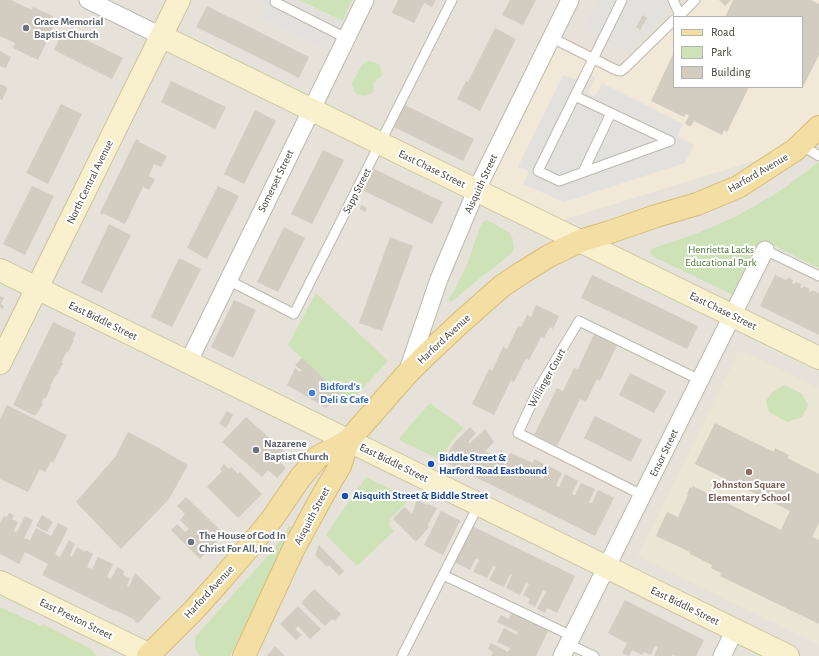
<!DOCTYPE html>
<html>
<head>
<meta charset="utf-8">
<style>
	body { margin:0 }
	#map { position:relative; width:819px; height:656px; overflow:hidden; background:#f3f1ea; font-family:"Alegreya Sans",sans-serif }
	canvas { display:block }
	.legend { position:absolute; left:673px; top:16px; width:130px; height:72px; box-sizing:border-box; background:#fff; border:1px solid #b5b3b0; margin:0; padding:5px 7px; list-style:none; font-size:12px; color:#464139 }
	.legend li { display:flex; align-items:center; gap:8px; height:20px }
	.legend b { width:20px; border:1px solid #b5b3b0 }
</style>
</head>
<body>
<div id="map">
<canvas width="819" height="656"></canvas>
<ul class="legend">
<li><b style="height:5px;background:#f3dea3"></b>Road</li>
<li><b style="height:11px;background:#cee2b7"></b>Park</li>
<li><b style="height:11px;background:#d3ccc1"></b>Building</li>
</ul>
</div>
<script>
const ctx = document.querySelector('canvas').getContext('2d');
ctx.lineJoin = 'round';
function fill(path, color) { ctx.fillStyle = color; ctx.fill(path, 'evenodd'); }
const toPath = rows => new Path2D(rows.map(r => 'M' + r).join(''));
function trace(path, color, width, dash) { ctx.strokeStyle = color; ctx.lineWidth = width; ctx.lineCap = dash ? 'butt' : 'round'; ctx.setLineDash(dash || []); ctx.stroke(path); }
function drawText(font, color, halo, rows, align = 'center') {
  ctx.font = font + ' "Alegreya Sans",sans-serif'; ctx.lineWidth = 4; ctx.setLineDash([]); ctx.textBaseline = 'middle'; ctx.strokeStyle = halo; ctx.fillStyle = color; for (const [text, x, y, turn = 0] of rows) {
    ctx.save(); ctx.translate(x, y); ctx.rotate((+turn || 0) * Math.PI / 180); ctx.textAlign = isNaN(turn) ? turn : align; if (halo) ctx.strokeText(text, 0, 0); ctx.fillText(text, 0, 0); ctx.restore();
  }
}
fill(toPath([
	[0,0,696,0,628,69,536,66,819,123,819,656,0,656]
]), '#e6e2d9');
fill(toPath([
	[696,0,819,0,819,123,786,151,543,226,473,191,552,37,619,70,674,22,674,87,802,87,802,17,679,17]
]), '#f2e8d8');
fill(toPath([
	[739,350,819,388,819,645,638,556]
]), '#eae5d5');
fill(toPath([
	[299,0,352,0,342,21],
	[367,61,375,62,380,66,382,74,381,77,377,79,373,85,374,89,372,93,368,95,363,96,357,94,353,90,352,83,362,65],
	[819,162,819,268,763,240,735,296,652,256,650,252,651,249,695,234,735,217,780,191],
	[487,220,510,233,513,240,514,249,510,255,479,279,451,302,448,300,456,287,468,262,480,227,483,222],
	[316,293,388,361,349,403,288,345],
	[785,385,802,394,808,405,802,417,787,422,769,412,766,401,772,392],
	[430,403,464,428,452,440,441,460,403,442,400,440,400,437],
	[366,477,410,499,390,519,389,526,394,531,357,566,326,535],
	[289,526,293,528,230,656,202,656,198,654,195,647,195,637,273,550],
	[0,607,41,626,43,624,91,649,97,656,0,656]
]), '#cee2b7');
fill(toPath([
	[259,0,299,0,342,21,327,49,264,18,269,6],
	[599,0,678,0,630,51,614,47,610,44,607,43,604,48,593,42,595,35,595,31,588,27,585,27],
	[582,71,595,77,589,90,589,94,593,96,597,93,602,83,683,124,678,134,678,136,679,138,694,145,685,163,564,202,523,184,528,174,527,170,518,167,563,75,574,79,578,78]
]), '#e2e1de');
fill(toPath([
	[0,0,11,0,32,10,33,7,53,16,51,19,56,21,38,60,13,48,15,43,0,36],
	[398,0,436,0,432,7,424,3,414,23,392,13],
	[510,0,536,0,523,25,502,15],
	[719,0,731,0,725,6],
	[733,0,811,0,819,4,819,55,803,87,802,86,802,17,725,17],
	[207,6,230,18,230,17,309,57,299,78,241,49,196,27],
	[643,15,647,18,640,30,636,27],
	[495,28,516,39,480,111,457,99,466,81,468,82],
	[64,29,123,58,112,79,54,50],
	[0,51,11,57,6,68,0,66],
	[674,52,674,87,749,87,727,132,724,130,722,135,694,121,691,126,688,126,685,123,689,116,686,114,684,117,651,101],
	[171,81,226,107,215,129,161,102],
	[0,84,5,86,7,89,2,100,0,99],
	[61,104,82,114,48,184,26,173],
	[405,105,474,139,463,161,394,127],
	[255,110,276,121,244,184,224,174],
	[136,139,140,141,139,142,167,156,161,167,154,164,149,176,155,179,149,190,143,187,125,224,103,213,103,215,100,213],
	[323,150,344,160,312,224,291,214],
	[372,168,443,202,432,224,362,190],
	[32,186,54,196,25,255,3,244],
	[218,186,239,196,207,259,187,248],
	[361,205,367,208,365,212,360,209],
	[109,224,131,235,102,293,81,283],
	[284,227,305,238,278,292,257,282],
	[390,237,413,246,382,331,359,323],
	[179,258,201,269,172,327,151,317],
	[592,275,698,326,687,349,581,298],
	[775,275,786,280,788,278,793,280,792,283,794,284,796,282,801,284,800,287,803,288,804,286,810,289,809,291,811,292,812,290,819,293,819,335,760,306],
	[0,296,4,298,1,304,4,306,2,309,0,307],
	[234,300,256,310,233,358,211,347],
	[536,305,559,316,553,329,550,327,544,338,541,337,529,360,526,358,514,382,511,380,494,415,472,404,489,369,492,371,503,347,507,349,518,326,521,327,527,315,531,317],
	[53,322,76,333,73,340,74,340,68,352,67,351,61,363,63,363,57,375,56,375,50,386,51,387,46,398,44,398,41,403,43,404,35,416,13,405],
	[594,334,617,345,600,381,597,379,586,402,580,399,557,446,534,435,557,388,563,391,574,368,578,369],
	[302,358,340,394,326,408,287,385,295,368,300,372,302,371,295,365],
	[630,373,666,391,654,413,619,395],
	[7,405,67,435,53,463,51,461,45,472,40,469,28,492,0,479,0,419],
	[227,411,233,415,226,428,219,424],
	[595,416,642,440,631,462,584,438],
	[246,417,285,452,278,460,286,468,277,478,268,470,262,477,222,442],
	[715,423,774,452,775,448,789,455,787,458,819,474,819,523,812,537,819,540,819,624,720,576,721,573,711,568,712,565,690,554,690,552,656,536,667,512,678,517,688,495,687,494,690,487,692,488,693,486,781,530,784,523,790,511,695,464],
	[470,427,476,433,468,442,470,443,485,429,494,442,485,451,495,456,501,450,507,456,511,453,533,463,534,459,546,465,540,478,543,479,549,466,562,473,556,486,559,487,565,474,578,481,572,494,574,495,575,495,581,483,595,489,589,502,592,503,598,490,614,498,595,536,443,461,455,442],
	[128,432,157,447,188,465,169,499,121,549,76,502,115,457],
	[224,464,229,469,231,467,238,474,240,472,262,494,238,518,207,487,222,471,220,469],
	[186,497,222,532,223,530,225,533,200,559,171,530,177,524,185,532,189,529,180,520,185,514,177,506],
	[417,500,427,505,428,504,437,508,429,523,427,524,429,527,416,542,393,519,404,507,412,514],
	[441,511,461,521,460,523,459,523,443,555,424,545],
	[9,513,14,515,12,519,18,522,14,531,17,532,25,516,33,520,24,538,30,540,36,528,51,536,58,523,68,528,55,554,60,557,69,540,75,544,70,555,72,557,77,547,85,552,86,550,93,554,87,567,92,569,98,557,113,564,107,577,111,579,117,567,124,571,123,575,130,578,127,586,129,587,135,573,161,598,138,623,134,621,135,620,115,610,115,611,42,575,48,564,25,552,19,564,0,554,0,523,4,516,7,517],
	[42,515,53,522,47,532,36,526],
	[472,526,575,576,557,613,547,608,545,613,537,609,546,592,543,590,535,607,528,603,530,599,523,595,529,584,526,583,520,595,506,588,512,575,511,575,510,574,504,587,489,580,496,567,493,566,487,578,473,572,479,560,476,558,470,570,454,562],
	[319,545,344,571,339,576,329,565,327,567,315,555],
	[314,589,341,614,335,621,332,619,325,626,301,603],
	[625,600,704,640,696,656,676,656,673,654,672,656,654,656,658,647,655,646,651,655,644,652,642,655,632,650,629,656,622,653,627,643,608,633],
	[298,606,321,629,310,639,298,626,295,629,302,635,296,640,280,624],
	[512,612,549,629,536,656,491,656,493,652,488,649,491,643,508,652,510,648,497,642,504,628,517,635,518,632,497,622,501,615,509,619],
	[275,646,285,656,267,656]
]), '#d3ccc1');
const lane = toPath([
	[277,0,275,2,346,38],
	[673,0,680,15],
	[678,17,695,0],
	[552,38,616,70,621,71,625,68,674,20],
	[575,96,670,141,559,181,538,171,622,0],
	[801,145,819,156],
	[583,172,611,113],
	[765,250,819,276],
	[228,280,294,314,452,0],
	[642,495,518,433,540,386,579,321,700,380],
	[443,575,572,636],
	[568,644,594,656],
	[402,656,479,504]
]);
const street = toPath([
	[88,0,161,36],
	[188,363,365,0],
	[407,373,439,279,476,191,570,0],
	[562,656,765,250],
	[722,656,735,630]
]);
const secondary = toPath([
	[161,36,819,358],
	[0,270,788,656],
	[0,363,179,0],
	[0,582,152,656]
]);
const primary = toPath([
	[148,656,194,610,220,581,250,546,272,519,300,478,318,457,348,441,406,375,427,354,459,324,502,286,523,272,549,256,580,241,610,232,656,216,697,204,738,187,795,150,819,127],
	[244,656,294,548,324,493,340,466,348,441]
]);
trace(lane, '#beb8ad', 11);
trace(street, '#beb8ad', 19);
trace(secondary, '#cdc39f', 24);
trace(primary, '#d7bc74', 24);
trace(lane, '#fff', 9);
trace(street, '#fff', 17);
trace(secondary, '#f9f0ce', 22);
trace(primary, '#f3dea3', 22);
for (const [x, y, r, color] of [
	[26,28,4,"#6b7280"],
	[312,393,4,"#3f7fe0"],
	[256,450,4,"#6b7280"],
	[431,464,4,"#1a4fb4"],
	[749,472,4,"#8d6e63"],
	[345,496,4,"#1a4fb4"],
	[191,542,4,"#6b7280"]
]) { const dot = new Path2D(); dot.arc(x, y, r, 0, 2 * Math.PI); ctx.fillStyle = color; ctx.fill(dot); trace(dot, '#fff', 1.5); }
drawText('bold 11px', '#5b616d', '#fff', [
	["Grace Memorial",34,22],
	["Baptist Church",34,35],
	["Nazarene",264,444],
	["Baptist Church",264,457],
	["The House of God In",199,536],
	["Christ For All, Inc.",199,549]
], 'left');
drawText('11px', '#464139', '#fff', [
	["East Chase Street",432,169,26],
	["Harford Avenue",758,173,-30],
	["Somerset Street",276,181,-64],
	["North Central Avenue",90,182,-64],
	["Aisquith Street",481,184,-65],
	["Sapp Street",357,191,-63],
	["East Chase Street",723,311,26],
	["East Biddle Street",103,321,26],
	["Harford Avenue",444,339,-43],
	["Willinger Court",547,378,-61],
	["Ensor Street",664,453,-64],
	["East Biddle Street",394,463,26],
	["Aisquith Street",312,516,-62],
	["Harford Avenue",209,592,-47],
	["East Biddle Street",685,606,26],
	["East Preston Street",76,619,26]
]);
drawText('11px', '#497232', '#fff', [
	["Henrietta Lacks",721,250],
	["Educational Park",721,263]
]);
drawText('bold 11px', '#366cbe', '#fff', [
	["Bidford’s",320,387],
	["Deli & Cafe",320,400]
], 'left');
drawText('bold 11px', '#164399', '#fff', [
	["Biddle Street &",439,458],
	["Harford Road Eastbound",439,471],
	["Aisquith Street & Biddle Street",353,496]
], 'left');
drawText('bold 11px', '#785e54', '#fff', [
	["Johnston Square",749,485],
	["Elementary School",749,498]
]);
</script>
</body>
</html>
